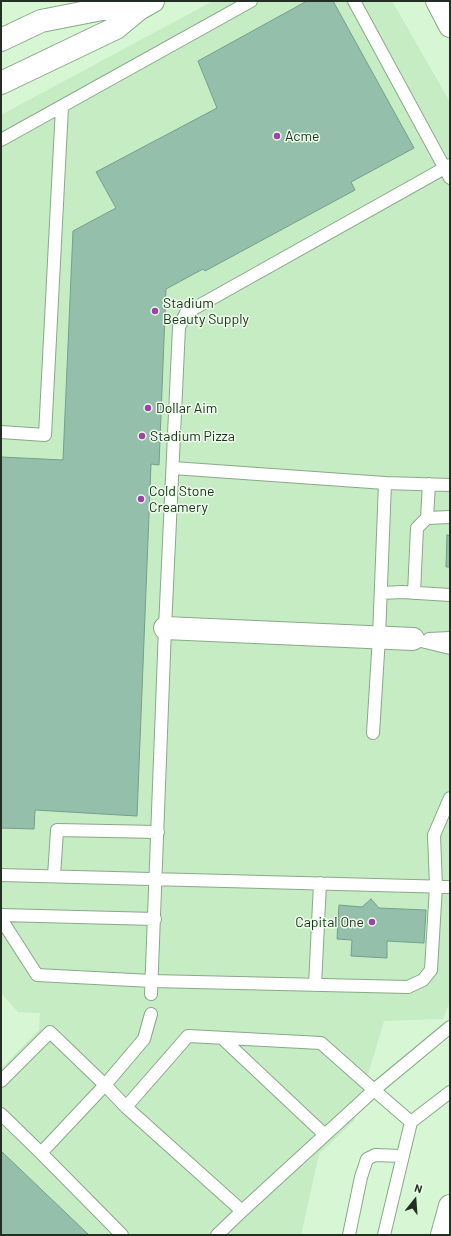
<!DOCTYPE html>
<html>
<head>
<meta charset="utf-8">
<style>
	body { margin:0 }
	#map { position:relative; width:451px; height:1236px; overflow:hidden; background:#d6f6d4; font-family:Barlow,sans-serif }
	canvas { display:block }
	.frame { position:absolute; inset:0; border:2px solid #232f23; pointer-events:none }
	.north { position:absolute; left:395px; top:1180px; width:40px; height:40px; -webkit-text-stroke:3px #ecffea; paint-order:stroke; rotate:17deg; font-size:11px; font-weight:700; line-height:16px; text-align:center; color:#232f23 }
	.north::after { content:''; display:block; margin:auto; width:14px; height:18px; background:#232f23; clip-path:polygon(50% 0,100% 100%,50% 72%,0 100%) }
</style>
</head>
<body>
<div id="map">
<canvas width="451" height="1236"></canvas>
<div class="frame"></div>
<div class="north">N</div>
</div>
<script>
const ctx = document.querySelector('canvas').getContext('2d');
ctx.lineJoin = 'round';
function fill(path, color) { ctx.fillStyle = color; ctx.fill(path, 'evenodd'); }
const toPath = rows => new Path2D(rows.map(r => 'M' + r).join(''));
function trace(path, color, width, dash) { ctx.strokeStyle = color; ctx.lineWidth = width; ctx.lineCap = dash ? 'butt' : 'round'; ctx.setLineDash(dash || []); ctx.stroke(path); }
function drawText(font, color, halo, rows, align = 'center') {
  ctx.font = font + ' Barlow,sans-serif'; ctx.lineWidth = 3; ctx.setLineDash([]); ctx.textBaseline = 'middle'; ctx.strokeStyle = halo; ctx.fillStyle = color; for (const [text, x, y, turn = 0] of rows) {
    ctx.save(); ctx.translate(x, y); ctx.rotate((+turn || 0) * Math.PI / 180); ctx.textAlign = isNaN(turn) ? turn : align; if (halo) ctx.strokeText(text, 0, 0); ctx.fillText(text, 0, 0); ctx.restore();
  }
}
fill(toPath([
	[213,1,392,1,450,102,450,1001,443,1019,384,1021,354,1121,319,1154,301,1235,1,1235,1,1069,39,1030,40,1013,18,1012,1,993,1,115]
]), '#c6ecc4');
const building = toPath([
	[307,1,333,1,414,148,351,182,355,190,205,271,203,269,166,289,159,465,151,464,137,816,35,810,34,829,1,828,1,457,63,460,73,231,116,208,96,172,217,108,198,61,307,1],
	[447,535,450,536,450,567,446,567,447,535],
	[371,899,379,908,426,910,424,943,387,941,387,958,351,956,352,940,337,939,339,905,362,907,371,899],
	[1,1151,89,1235,1,1235,1,1151]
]);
fill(building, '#94c0ab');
trace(building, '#749f8b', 1);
const service = toPath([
	[354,1,450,178],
	[1,140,251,1],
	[1,432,45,435,62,107],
	[173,468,385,483,379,637,373,733],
	[385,483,450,485],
	[429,484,427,518,450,517],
	[381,593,402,592,450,595],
	[414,593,417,528,427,518],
	[413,639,450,648],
	[429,639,450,638],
	[1,875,450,887],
	[54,876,57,830,158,832],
	[1,915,155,919],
	[1,919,37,975,152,981,408,987,423,980,431,970,436,886,434,835,450,798],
	[315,985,320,883],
	[151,994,165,628,179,327,186,313,450,165],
	[222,1038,325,1135],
	[1,1081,50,1032,105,1085,41,1153,122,1235],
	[126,1107,188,1036,321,1043,374,1090,242,1211,126,1107,105,1085,144,1039,151,1014],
	[1,1114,41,1153],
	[411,1122,450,1092],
	[217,1235,242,1211],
	[349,1235,361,1177,367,1159,375,1155,402,1156],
	[384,1235,411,1122,374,1090,450,1027]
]);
const minor = toPath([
	[437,1,450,26],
	[1,40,41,21,102,9,139,9],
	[1,83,116,28,139,9,153,1],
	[165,628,413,639]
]);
const trunk = toPath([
	[442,1235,450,1206]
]);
trace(service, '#8aa889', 14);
trace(minor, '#8aa889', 24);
trace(trunk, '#8aa889', 24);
trace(service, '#fff', 12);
trace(minor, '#fff', 22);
trace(trunk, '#fff', 22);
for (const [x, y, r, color] of [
	[277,136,4,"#a041aa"],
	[155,311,4,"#a041aa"],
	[148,408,4,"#a041aa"],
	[142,436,4,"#a041aa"],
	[141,499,4,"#a041aa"],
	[372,922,4,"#a041aa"]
]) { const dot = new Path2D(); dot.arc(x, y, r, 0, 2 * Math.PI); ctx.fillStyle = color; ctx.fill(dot); trace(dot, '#ecffea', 1.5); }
drawText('14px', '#232f23', '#ecffea', [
	["Acme",285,136],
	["Stadium",163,303],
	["Beauty Supply",163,319],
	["Dollar Aim",156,408],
	["Stadium Pizza",150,436],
	["Cold Stone",149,491],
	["Creamery",149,507],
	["Capital One",364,922,"right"]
], 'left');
</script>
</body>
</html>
